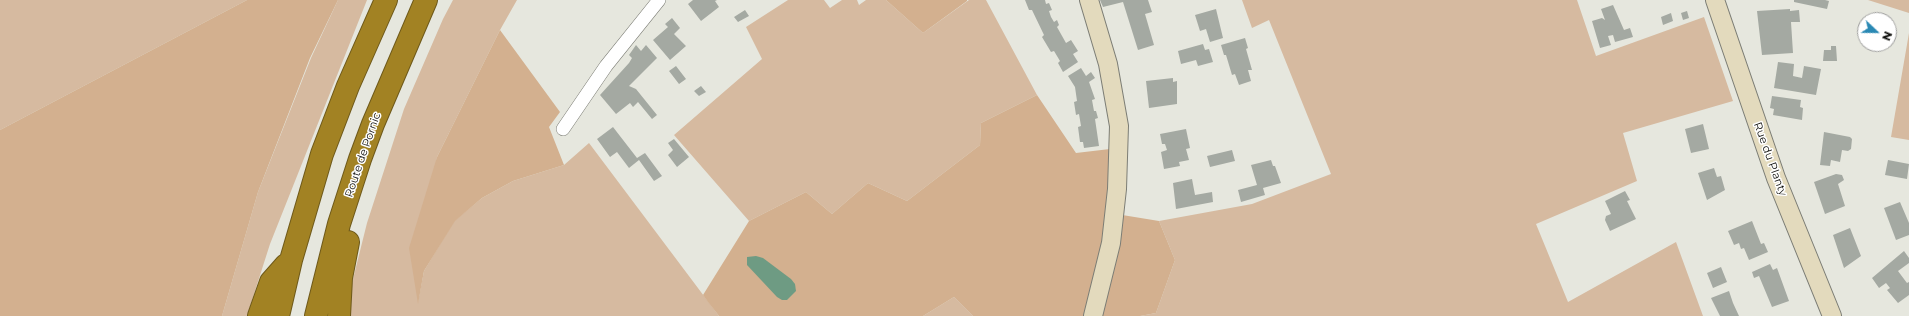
<!DOCTYPE html>
<html>
<head>
<meta charset="utf-8">
<style>
	body { margin:0 }
	#map { position:relative; width:1909px; height:316px; overflow:hidden; background:#e6e7de; font-family:Montserrat,sans-serif }
	canvas { display:block }
	.north { position:absolute; left:1857px; top:12px; width:40px; height:40px; box-sizing:border-box; background:#fff; border:1px solid #9e9e9d; border-radius:50%; rotate:112deg; font-size:11px; font-weight:700; line-height:16px; text-align:center; color:#0d0d0a }
	.north::after { content:''; display:block; margin:auto; width:14px; height:18px; background:#2a89b4; clip-path:polygon(50% 0,100% 100%,50% 72%,0 100%) }
</style>
</head>
<body>
<div id="map">
<canvas width="1909" height="316"></canvas>
<div class="north">N</div>
</div>
<script>
const ctx = document.querySelector('canvas').getContext('2d');
ctx.lineJoin = 'round';
function fill(path, color) { ctx.fillStyle = color; ctx.fill(path, 'evenodd'); }
const toPath = rows => new Path2D(rows.map(r => 'M' + r).join(''));
function trace(path, color, width, dash) { ctx.strokeStyle = color; ctx.lineWidth = width; ctx.lineCap = dash ? 'butt' : 'round'; ctx.setLineDash(dash || []); ctx.stroke(path); }
function drawText(font, color, halo, rows, align = 'center') {
  ctx.font = font + ' Montserrat,sans-serif'; ctx.lineWidth = 3; ctx.setLineDash([]); ctx.textBaseline = 'middle'; ctx.strokeStyle = halo; ctx.fillStyle = color; for (const [text, x, y, turn = 0] of rows) {
    ctx.save(); ctx.translate(x, y); ctx.rotate((+turn || 0) * Math.PI / 180); ctx.textAlign = isNaN(turn) ? turn : align; if (halo) ctx.strokeText(text, 0, 0); ctx.fillText(text, 0, 0); ctx.restore();
  }
}
fill(toPath([
	[0,0,247,0,0,130],
	[338,0,367,0,270,244,247,316,222,316,258,192,311,58],
	[453,0,517,0,500,30,437,157,418,302,424,271,454,221,482,198,513,181,564,165,589,143,719,316,350,316,350,291,367,223,404,109,443,19],
	[788,0,824,0,830,8,842,0,857,0,859,5,866,0,886,0,923,33,969,0,986,0,1037,95,981,123,980,145,907,201,868,183,832,214,806,192,749,221,674,135,762,59,746,27],
	[1242,0,1577,0,1596,56,1704,17,1733,101,1623,133,1637,181,1536,224,1568,302,1676,242,1703,316,1140,316,1156,313,1175,260,1159,221,1252,204,1331,174,1269,20,1252,28],
	[1868,0,1909,0,1909,13],
	[1909,33,1909,140,1891,137],
	[954,297,973,316,923,316]
]), '#d6baa0');
fill(toPath([
	[247,0,338,0,310,58,258,192,222,316,0,316,0,130],
	[886,0,967,0,967,1,923,33],
	[500,30,560,112,549,127,564,165,513,181,482,198,455,221,424,271,418,304,409,248,437,157],
	[1037,95,1076,153,1110,149,1110,213,1159,221,1175,260,1156,313,1140,316,973,316,954,297,923,316,719,316,708,302,703,295,749,221,806,192,832,214,868,183,907,201,980,145,981,123]
]), '#d3b08f');
fill(toPath([
	[756,256,763,258,791,279,795,284,796,291,787,300,782,300,777,297,747,265,747,257]
]), '#6e9b83');
fill(toPath([
	[693,0,717,0,715,1,719,7,701,21,688,4],
	[1025,0,1045,0,1046,4,1049,3,1052,10,1049,11,1051,17,1054,22,1057,20,1059,25,1057,27,1066,43,1071,40,1078,51,1073,54,1078,62,1063,72,1058,63,1060,61,1054,51,1051,52,1042,37,1044,35,1032,10,1029,10],
	[1100,0,1148,0,1152,12,1145,14,1154,45,1138,50,1123,2,1103,7],
	[1794,0,1825,0,1829,1,1827,9,1794,2],
	[1613,5,1624,30,1630,28,1633,37,1615,42,1613,35,1608,36,1611,45,1600,48,1592,21,1602,18,1605,20,1601,9],
	[1216,9,1223,38,1210,42,1206,29,1200,31,1195,15],
	[1790,9,1790,11,1799,10,1800,22,1791,22,1793,53,1762,55,1757,11],
	[745,10,749,16,738,22,734,17],
	[1687,11,1689,18,1683,20,1681,13],
	[1671,13,1673,21,1663,25,1661,17],
	[672,18,680,28,674,34,686,46,670,60,653,40,668,27,665,24],
	[1245,38,1248,48,1246,49,1252,70,1248,70,1251,81,1239,85,1235,74,1232,75,1226,55,1224,55,1221,45],
	[1203,44,1205,50,1209,49,1213,62,1198,66,1196,60,1181,64,1178,51],
	[636,45,641,51,646,45,657,58,629,86,636,89,657,115,652,119,638,102,633,107,630,103,616,114,600,95,629,63,632,58,629,55],
	[1831,46,1836,46,1837,61,1823,61,1824,50,1831,50],
	[1778,62,1794,64,1793,76,1802,78,1804,66,1821,69,1816,95,1774,88],
	[676,66,686,79,679,84,669,71],
	[1081,68,1086,76,1091,72,1095,78,1089,82,1095,99,1092,100,1094,111,1096,111,1098,118,1095,119,1099,146,1084,148,1083,142,1080,142,1078,127,1081,126,1079,114,1076,115,1074,102,1077,101,1075,87,1068,76],
	[1173,78,1173,82,1177,81,1177,104,1149,108,1146,81],
	[701,86,706,92,699,96,694,91],
	[1772,96,1801,100,1800,107,1803,108,1802,120,1773,115,1774,109,1770,108],
	[1703,124,1709,149,1691,153,1685,129],
	[613,127,637,158,645,153,662,176,654,181,639,160,629,168,617,152,610,157,597,139],
	[1186,129,1190,148,1186,149,1189,160,1179,162,1180,166,1164,169,1161,152,1167,150,1165,144,1162,144,1160,134],
	[1824,132,1850,137,1852,139,1851,149,1848,151,1842,150,1840,162,1831,160,1830,166,1820,165],
	[674,139,689,157,677,167,668,155,673,150,668,143],
	[1232,150,1235,161,1210,167,1207,156],
	[1271,160,1273,166,1275,166,1281,183,1263,188,1265,195,1241,202,1238,190,1257,185,1251,165],
	[1888,160,1909,164,1907,179,1885,175],
	[1714,168,1717,177,1721,176,1725,190,1707,200,1698,173],
	[1836,174,1842,175,1844,180,1838,184,1845,206,1825,214,1814,182],
	[1192,179,1195,195,1212,192,1213,202,1176,209,1173,183],
	[1625,191,1630,200,1627,201,1636,219,1610,231,1605,220,1606,216,1611,214,1605,201],
	[1900,202,1909,223,1909,235,1896,240,1884,208],
	[1752,221,1761,244,1764,243,1768,252,1749,260,1744,248,1741,249,1739,243,1734,245,1728,231],
	[1850,228,1861,256,1844,268,1833,235],
	[1904,251,1909,258,1909,263,1898,271,1907,283,1909,282,1909,295,1898,303,1887,290,1890,288,1886,283,1879,288,1872,278],
	[1770,264,1773,270,1777,268,1789,301,1772,307,1759,276,1754,278,1752,272],
	[1721,267,1727,282,1713,288,1707,273],
	[1729,291,1733,303,1739,316,1720,316,1711,298]
]), '#a4a9a2');
const street = toPath([
	[563,129,606,66,659,0]
]);
const secondary = toPath([
	[1089,0,1108,64,1119,126,1117,189,1111,243,1093,316],
	[1715,0,1776,178,1832,316]
]);
const highway = toPath([
	[259,316,271,282,286,265],
	[278,316,291,260,322,154,348,86,386,0],
	[316,316,339,224,360,159,373,124,426,0],
	[339,316,341,278,348,242]
]);
trace(street, '#7c7d75', 14);
trace(secondary, '#7c7d75', 20);
trace(highway, '#6e591a', 24);
trace(street, '#fff', 13);
trace(secondary, '#e3dabd', 18);
trace(highway, '#a28223', 22);
drawText('11px', '#0d0d0a', '#fff', [
	["Route de Pornic",363,155,-71],
	["Rue du Planty",1770,159,70]
]);
</script>
</body>
</html>
